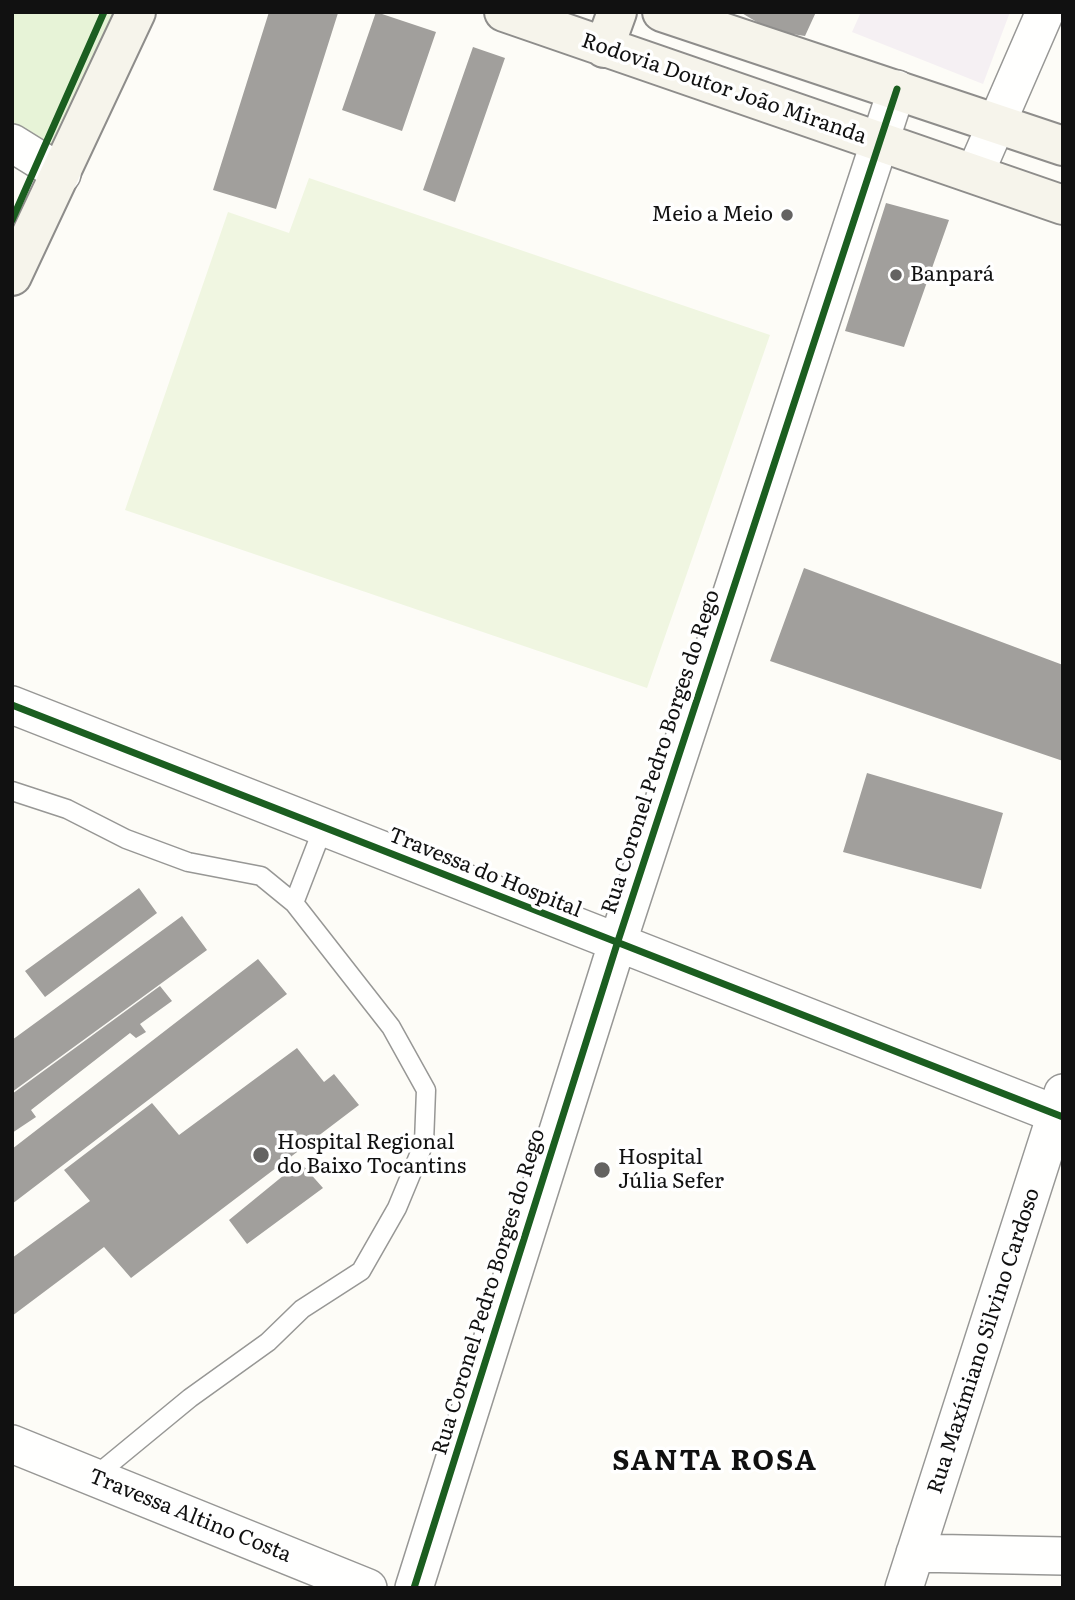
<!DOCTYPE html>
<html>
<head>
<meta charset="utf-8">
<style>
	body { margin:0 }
	#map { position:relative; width:1075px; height:1600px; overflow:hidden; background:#fdfcf7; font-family:Literata,serif }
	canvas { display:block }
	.frame { position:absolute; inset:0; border:14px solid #111; pointer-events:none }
</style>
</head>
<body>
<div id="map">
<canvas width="1075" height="1600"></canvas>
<div class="frame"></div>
</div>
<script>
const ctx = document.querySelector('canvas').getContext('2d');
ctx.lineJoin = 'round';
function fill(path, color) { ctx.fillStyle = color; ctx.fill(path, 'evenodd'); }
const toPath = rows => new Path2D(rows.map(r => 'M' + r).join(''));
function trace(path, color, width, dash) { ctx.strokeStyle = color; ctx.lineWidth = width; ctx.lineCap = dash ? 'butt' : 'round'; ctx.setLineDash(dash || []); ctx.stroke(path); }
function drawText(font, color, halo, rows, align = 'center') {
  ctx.font = font + ' Literata,serif'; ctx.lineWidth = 7; ctx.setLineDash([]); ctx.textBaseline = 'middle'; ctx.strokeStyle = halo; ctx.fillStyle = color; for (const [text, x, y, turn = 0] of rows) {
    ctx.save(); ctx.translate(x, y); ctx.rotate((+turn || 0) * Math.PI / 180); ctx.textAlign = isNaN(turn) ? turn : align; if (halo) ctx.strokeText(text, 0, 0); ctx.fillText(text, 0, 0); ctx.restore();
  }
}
fill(toPath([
	[861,12,1010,12,983,84,852,32]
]), '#f5f0f3');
fill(toPath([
	[12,12,120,12,55,154,12,128]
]), '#e7f3d7');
fill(toPath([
	[309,178,770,335,647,688,125,510,228,212,289,233]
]), '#f0f6e1');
fill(toPath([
	[269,12,338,13,276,209,213,190],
	[376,12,436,32,402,131,342,110],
	[740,12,816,12,805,36,772,31],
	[473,47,505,58,455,202,423,190],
	[886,203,949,220,904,347,845,331],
	[804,568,1063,665,1063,761,770,661],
	[867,773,1003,813,981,889,843,852],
	[139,888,157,913,45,997,25,971],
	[182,916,207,950,12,1092,12,1040],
	[258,959,287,994,12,1204,12,1149],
	[160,986,172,1001,140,1024,146,1032,136,1038,130,1033,31,1110,36,1117,12,1133,12,1094],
	[297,1048,324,1082,334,1074,359,1105,131,1278,104,1247,12,1316,12,1258,90,1201,64,1170,152,1103,179,1135],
	[300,1162,323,1188,247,1244,229,1220]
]), '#a19f9c');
const lane = toPath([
	[12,791,67,809,126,839,188,862,261,876,294,903,323,828],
	[94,1477,190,1398,268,1342,302,1309,361,1271,397,1208,424,1143,426,1090,391,1027,294,903]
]);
const street = toPath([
	[12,143,62,174],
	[975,173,1045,12],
	[12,705,1063,1117],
	[12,1444,368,1588],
	[915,1553,1063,1556],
	[414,1588,617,944,897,89],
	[904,1588,1063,1093]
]);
const secondary = toPath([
	[504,12,1063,205],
	[662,12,1063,146],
	[604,48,617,12],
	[12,276,136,12]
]);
trace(lane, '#979795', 21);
trace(street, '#979795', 40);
trace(secondary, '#8e8d8b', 42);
trace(lane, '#fffffe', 18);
trace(street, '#fffffe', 37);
trace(secondary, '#f6f4eb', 38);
trace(toPath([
	[12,220,104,12],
	[12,705,1063,1117],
	[414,1588,617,944,897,89]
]), '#1b5e20', 7);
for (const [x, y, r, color] of [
	[787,215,7,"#646362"],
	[896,275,7,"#646362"],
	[261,1155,9,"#646362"],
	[602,1170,9,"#646362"]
]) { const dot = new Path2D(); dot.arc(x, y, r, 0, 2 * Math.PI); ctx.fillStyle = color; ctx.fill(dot); trace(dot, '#fff', 2.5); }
drawText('21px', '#111', '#fff', [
	["Rodovia Doutor João Miranda",724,89,19],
	["Rua Coronel Pedro Borges do Rego",661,752,-72],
	["Travessa do Hospital",485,873,22],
	["Rua Coronel Pedro Borges do Rego",489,1292,-73],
	["Rua Maxímiano Silvino Cardoso",984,1341,-72],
	["Travessa Altino Costa",190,1516,22]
]);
drawText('21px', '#111', '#fff', [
	["Meio a Meio",773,215,"right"],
	["Banpará",910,275],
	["Hospital Regional",277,1143],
	["do Baixo Tocantins",277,1167],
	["Hospital",618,1158],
	["Júlia Sefer",618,1182]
], 'left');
ctx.letterSpacing = '2px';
drawText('bold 28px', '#111', '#fff', [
	["SANTA ROSA",715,1462]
]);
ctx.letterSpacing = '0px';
</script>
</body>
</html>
